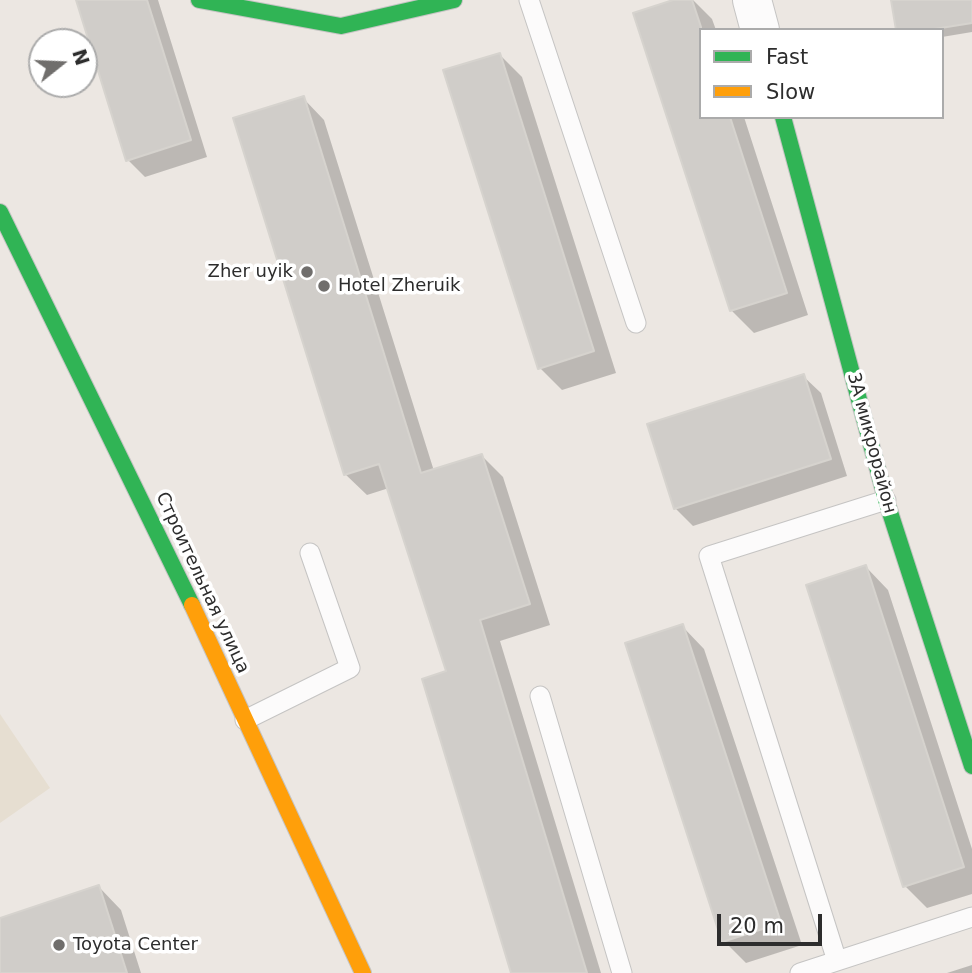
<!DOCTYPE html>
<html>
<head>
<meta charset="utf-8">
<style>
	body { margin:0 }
	#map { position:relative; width:972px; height:973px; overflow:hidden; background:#ece7e2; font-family:"DejaVu Sans",sans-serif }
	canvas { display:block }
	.legend { position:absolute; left:699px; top:28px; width:245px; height:91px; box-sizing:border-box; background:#fff; border:2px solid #ababab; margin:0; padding:9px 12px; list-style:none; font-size:21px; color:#2d2d2d }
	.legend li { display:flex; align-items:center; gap:14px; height:35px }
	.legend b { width:35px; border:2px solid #ababab }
	.north { position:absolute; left:28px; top:28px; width:70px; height:70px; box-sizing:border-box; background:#fff; border:2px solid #ababab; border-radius:50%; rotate:72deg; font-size:19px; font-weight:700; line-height:28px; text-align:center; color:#2d2d2d }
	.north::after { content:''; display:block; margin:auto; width:24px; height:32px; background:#706e6c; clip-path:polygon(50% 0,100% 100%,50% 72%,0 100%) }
	.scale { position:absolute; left:717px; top:914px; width:105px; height:32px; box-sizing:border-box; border:4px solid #2d2d2d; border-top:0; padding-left:9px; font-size:21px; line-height:24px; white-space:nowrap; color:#2d2d2d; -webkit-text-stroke:5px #fff; paint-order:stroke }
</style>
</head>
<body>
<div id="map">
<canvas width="972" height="973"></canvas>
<ul class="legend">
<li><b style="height:9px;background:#30b455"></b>Fast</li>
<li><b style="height:9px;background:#ff9f0a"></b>Slow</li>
</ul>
<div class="north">N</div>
<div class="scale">20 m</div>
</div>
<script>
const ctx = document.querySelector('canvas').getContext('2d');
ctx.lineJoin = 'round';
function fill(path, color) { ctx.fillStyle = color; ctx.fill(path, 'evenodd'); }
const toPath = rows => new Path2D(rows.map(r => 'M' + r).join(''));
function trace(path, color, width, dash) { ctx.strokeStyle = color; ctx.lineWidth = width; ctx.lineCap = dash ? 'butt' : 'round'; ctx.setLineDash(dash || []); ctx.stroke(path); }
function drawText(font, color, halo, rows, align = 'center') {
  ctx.font = font + ' "DejaVu Sans",sans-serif'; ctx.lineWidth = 7; ctx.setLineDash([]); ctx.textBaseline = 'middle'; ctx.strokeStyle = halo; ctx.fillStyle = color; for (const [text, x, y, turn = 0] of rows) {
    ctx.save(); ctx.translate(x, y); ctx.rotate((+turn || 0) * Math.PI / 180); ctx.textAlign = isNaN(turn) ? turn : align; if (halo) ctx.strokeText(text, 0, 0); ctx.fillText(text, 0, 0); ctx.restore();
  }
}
fill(toPath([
	[0,714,50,788,0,823]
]), '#e6ded1');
fill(toPath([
	[77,0,158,0,207,157,145,177,128,160],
	[679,0,693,0,712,19,716,30,701,30,701,117,744,117,808,315,754,333,731,310],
	[893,0,972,0,972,32,942,37,942,30,898,30],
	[499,54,522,77,616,373,562,390,540,368],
	[303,98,324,120,434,471,482,456,503,477,550,625,500,641,601,973,513,973,448,672,389,488,367,495,345,474],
	[803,376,821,393,847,476,693,526,675,508],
	[866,567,888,590,972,849,972,894,927,908,905,886],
	[682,626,704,649,802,945,746,963,724,941],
	[99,887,121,910,141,973,0,973,0,919],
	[972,965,972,973,947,973]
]), '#0003');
const building = toPath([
	[76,0,147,0,191,140,126,161,76,0],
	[673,0,692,0,701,27,701,117,730,117,787,293,730,311,633,13,673,0],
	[891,0,972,0,972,23,928,30,896,30,891,0],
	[500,53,594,351,538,369,443,70,500,53],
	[304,96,421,473,482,454,530,604,480,620,587,973,511,973,422,679,446,671,379,464,344,475,233,118,304,96],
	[804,374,831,459,674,509,647,424,804,374],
	[866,565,964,867,903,887,806,585,866,565],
	[683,624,781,923,722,942,625,643,683,624],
	[99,885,127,973,0,973,0,918,99,885]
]);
fill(building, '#d0cdc9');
trace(building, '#d6d3ce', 2);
const lane = toPath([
	[529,0,636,323],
	[540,696,622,973],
	[245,720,350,668,310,553],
	[837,961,709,556,886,500],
	[800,973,972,917]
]);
const street = toPath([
	[752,0,760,30]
]);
const fast = toPath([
	[199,0,341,26,454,0],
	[783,117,886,500,972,766],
	[0,212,192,605]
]);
const slow = toPath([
	[192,605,363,973]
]);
trace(lane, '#c5c4c3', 21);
trace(street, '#c5c4c3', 40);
trace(fast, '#c5c4c3', 18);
trace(slow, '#c5c4c3', 18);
trace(lane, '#fcfbfb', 19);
trace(street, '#fcfbfb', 38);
trace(fast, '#30b455', 16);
trace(slow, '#ff9f0a', 16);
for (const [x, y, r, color] of [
	[307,272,7,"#706e6c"],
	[324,286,7,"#706e6c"],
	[59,945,7,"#706e6c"]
]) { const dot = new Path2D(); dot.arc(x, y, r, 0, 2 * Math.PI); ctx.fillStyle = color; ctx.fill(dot); trace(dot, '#fff', 2.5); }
drawText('18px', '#2d2d2d', '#fff', [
	["Zher uyik",293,272,"right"],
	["Hotel Zheruik",338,286],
	["Toyota Center",73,945]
], 'left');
drawText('18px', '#2d2d2d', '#fff', [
	["3А микрорайон",871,443,75],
	["Строительная улица",202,583,65]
]);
</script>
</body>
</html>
